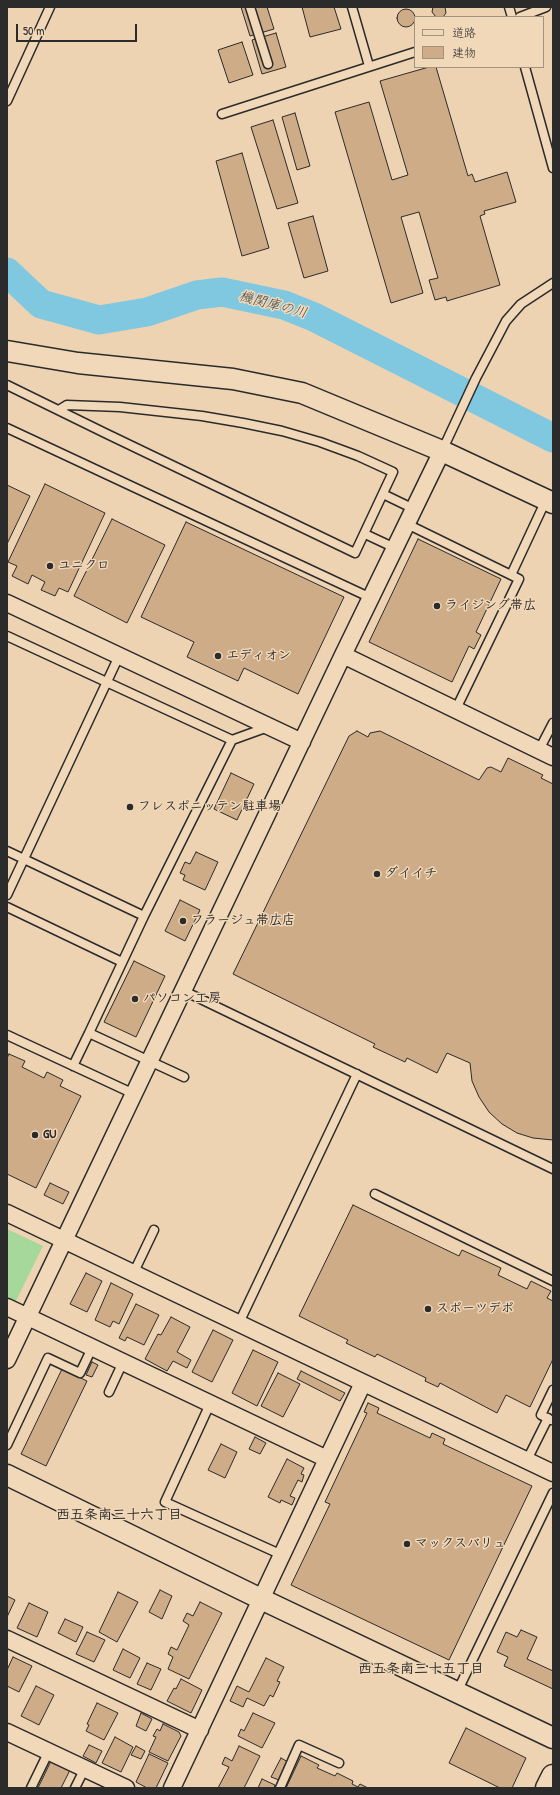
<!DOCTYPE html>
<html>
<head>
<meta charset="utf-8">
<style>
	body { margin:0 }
	#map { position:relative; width:560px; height:1795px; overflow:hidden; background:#eed3b2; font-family:"Patrick Hand","Klee One",sans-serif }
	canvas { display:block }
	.frame { position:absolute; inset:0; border:8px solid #2b2b2b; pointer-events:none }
	.legend { position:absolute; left:414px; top:16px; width:130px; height:52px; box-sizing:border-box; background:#f1d8b9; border:1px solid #a29380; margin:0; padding:5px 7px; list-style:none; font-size:12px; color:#2b2b2b }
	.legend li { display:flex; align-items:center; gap:8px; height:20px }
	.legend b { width:20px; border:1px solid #a29380 }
	.scale { position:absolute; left:16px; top:24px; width:121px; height:18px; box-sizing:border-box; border:2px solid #2b2b2b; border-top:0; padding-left:5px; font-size:12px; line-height:14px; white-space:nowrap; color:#2b2b2b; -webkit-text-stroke:3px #f1d8b9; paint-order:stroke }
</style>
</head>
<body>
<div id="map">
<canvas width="560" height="1795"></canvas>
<div class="frame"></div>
<ul class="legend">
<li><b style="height:5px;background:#f1d8b9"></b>道路</li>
<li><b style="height:11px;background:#ceac88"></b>建物</li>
</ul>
<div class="scale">50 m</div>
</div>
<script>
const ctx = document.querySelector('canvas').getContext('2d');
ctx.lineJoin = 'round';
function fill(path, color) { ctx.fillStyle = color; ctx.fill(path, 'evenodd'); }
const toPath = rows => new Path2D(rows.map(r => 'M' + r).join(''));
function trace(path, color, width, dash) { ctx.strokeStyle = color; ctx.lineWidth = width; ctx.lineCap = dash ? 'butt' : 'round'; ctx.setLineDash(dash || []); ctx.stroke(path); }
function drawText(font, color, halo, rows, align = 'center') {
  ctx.font = font + ' "Patrick Hand","Klee One",sans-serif'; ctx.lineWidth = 3; ctx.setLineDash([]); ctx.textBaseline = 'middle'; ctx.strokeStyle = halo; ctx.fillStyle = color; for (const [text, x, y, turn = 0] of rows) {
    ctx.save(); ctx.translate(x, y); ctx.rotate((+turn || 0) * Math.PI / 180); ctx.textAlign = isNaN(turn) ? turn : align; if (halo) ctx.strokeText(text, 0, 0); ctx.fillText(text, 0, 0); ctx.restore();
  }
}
fill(toPath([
	[7,1229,43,1246,15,1303,7,1299]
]), '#a5d89a');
trace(toPath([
	[7,272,41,304,99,320,147,312,197,295,222,292,284,305,314,317,553,438]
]), '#7fc8e0', 29);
const building = toPath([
	[241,7,267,7,274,29,250,36,241,7],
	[302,7,334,7,341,29,310,37,302,7],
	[433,7,445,7,446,13,443,17,436,17,432,12,433,7],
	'397 18a9 9 0 1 1 18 0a9 9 0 1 1-18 0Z',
	[276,33,286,67,262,74,252,40,276,33],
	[242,42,253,75,229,83,218,50,242,42],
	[429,67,436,67,468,176,472,174,475,182,507,172,516,202,484,211,485,214,480,216,500,285,447,301,446,297,435,300,429,280,438,278,419,212,401,217,423,293,391,303,335,112,369,102,392,180,408,175,380,81,429,67],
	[295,113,310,166,297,170,282,117,295,113],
	[273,120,298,203,277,209,251,127,273,120],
	[242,153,269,248,242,256,216,161,242,153],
	[313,216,328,271,304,278,288,223,313,216],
	[45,484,105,513,68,592,59,588,55,596,41,590,45,582,32,575,28,584,12,576,17,566,8,562,45,484],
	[7,485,30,496,7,544,7,485],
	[112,519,165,545,127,623,74,596,112,519],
	[186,522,344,597,298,694,244,668,238,681,187,657,194,642,141,617,186,522],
	[418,539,501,579,476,632,481,635,474,649,469,646,452,682,369,642,418,539],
	[357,731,368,737,370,733,380,731,479,780,487,768,491,767,501,772,508,758,543,775,541,778,553,784,553,1140,533,1138,517,1133,502,1124,489,1112,479,1097,472,1081,470,1063,447,1053,437,1073,407,1058,405,1062,373,1047,375,1044,233,974,349,736,357,731],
	[231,773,254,784,237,820,214,809,231,773],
	[196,852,218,862,205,890,183,880,185,875,180,873,185,862,190,864,196,852],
	[180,900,200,910,185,941,165,931,180,900],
	[134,961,165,976,136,1037,104,1022,134,961],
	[9,1054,25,1061,22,1067,44,1078,47,1072,63,1080,60,1086,81,1096,36,1188,7,1174,7,1058,9,1054],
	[50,1183,69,1192,63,1204,44,1195,50,1183],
	[353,1205,459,1256,462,1250,501,1268,498,1275,527,1289,531,1281,551,1291,547,1298,553,1301,553,1359,530,1407,506,1395,497,1413,440,1383,438,1387,425,1381,426,1378,377,1354,375,1357,346,1343,348,1340,299,1316,353,1205],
	[86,1273,102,1281,87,1312,70,1304,86,1273],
	[111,1283,133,1294,119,1324,113,1321,110,1327,95,1320,111,1283],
	[136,1304,159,1315,144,1345,127,1337,125,1341,119,1338,136,1304],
	[171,1317,190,1327,177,1352,191,1360,187,1368,173,1361,167,1371,145,1359,158,1334,161,1335,171,1317],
	[213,1330,233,1340,212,1382,192,1372,213,1330],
	[253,1350,278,1362,257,1406,232,1393,253,1350],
	[92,1362,98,1365,92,1377,86,1375,92,1362],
	[62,1369,87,1381,46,1466,21,1454,62,1369],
	[301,1371,345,1393,340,1401,297,1379,301,1371],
	[278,1373,300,1384,283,1417,261,1406,278,1373],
	[368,1403,379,1408,377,1413,430,1438,432,1433,445,1439,443,1444,532,1486,449,1660,291,1585,330,1504,325,1502,367,1413,364,1412,368,1403],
	[255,1437,266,1443,260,1454,249,1449,255,1437],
	[221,1444,237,1452,225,1478,208,1470,221,1444],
	[287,1459,304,1468,301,1474,304,1475,302,1482,298,1480,290,1496,295,1498,292,1505,281,1500,280,1503,268,1497,287,1459],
	[160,1590,172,1596,162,1619,149,1612,160,1590],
	[118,1592,138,1602,117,1642,99,1632,118,1592],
	[7,1596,15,1600,7,1617,7,1596],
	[200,1602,222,1613,189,1679,168,1669,173,1657,168,1654,171,1647,177,1650,189,1625,183,1621,187,1613,193,1616,200,1602],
	[29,1603,48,1612,37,1637,17,1628,29,1603],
	[65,1619,83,1627,76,1642,58,1633,65,1619],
	[521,1630,537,1637,527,1659,553,1671,553,1689,504,1666,508,1657,497,1652,506,1632,517,1637,521,1630],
	[87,1632,105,1640,94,1662,76,1654,87,1632],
	[123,1649,140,1658,130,1678,113,1670,123,1649],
	[13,1657,32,1666,19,1692,7,1686,7,1670,13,1657],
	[266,1658,284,1667,277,1681,280,1682,273,1697,270,1695,264,1706,247,1698,243,1707,230,1701,237,1686,249,1692,266,1658],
	[147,1663,161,1669,151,1690,137,1684,147,1663],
	[181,1679,202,1690,191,1713,167,1701,174,1688,176,1689,181,1679],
	[36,1686,54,1695,39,1725,21,1716,36,1686],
	[97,1703,118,1713,104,1740,86,1731,89,1725,87,1724,97,1703],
	[141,1713,152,1719,146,1731,136,1726,141,1713],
	[253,1713,275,1723,262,1748,238,1736,241,1729,244,1731,253,1713],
	[163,1724,179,1732,181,1736,168,1761,149,1752,156,1737,153,1736,157,1729,160,1731,163,1724],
	[466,1728,526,1758,512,1788,500,1788,449,1763,466,1728],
	[115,1737,133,1747,121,1772,102,1763,115,1737],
	[89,1745,102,1751,96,1763,83,1756,89,1745],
	[136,1746,145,1751,141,1759,131,1755,136,1746],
	[239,1746,260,1756,244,1788,218,1788,229,1767,222,1764,225,1757,232,1761,239,1746],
	[149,1754,168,1763,156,1788,147,1788,136,1782,149,1754],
	[301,1756,319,1765,317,1768,335,1776,337,1773,353,1781,352,1784,358,1787,360,1784,368,1788,286,1788,301,1756],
	[281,1758,288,1762,279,1780,271,1777,281,1758],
	[51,1761,70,1770,61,1788,38,1788,51,1761],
	[262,1779,275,1785,274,1788,258,1788,262,1779]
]);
fill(building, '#ceac88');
trace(building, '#2b2b2b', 1);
const service = toPath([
	[250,7,268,64],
	[352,7,369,66],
	[509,7,512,17],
	[520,17,546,7],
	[525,67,553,168],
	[7,101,50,7],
	[222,114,415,52],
	[7,385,107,434,355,553,393,472,358,456,320,442,282,431,243,423,202,416,120,407,67,405,59,410],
	[7,428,371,598],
	[442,451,476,378,506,321,521,304,553,283],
	[383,494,414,509],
	[407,524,511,575,546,500],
	[365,534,395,548],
	[7,636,232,740],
	[455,711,519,579,511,575],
	[539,750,553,723],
	[7,851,144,916],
	[7,895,119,656],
	[7,907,122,962],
	[184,991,553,1169],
	[7,1035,134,1094],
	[73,1066,89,1033],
	[184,1077,89,1033,144,916,232,740,268,727],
	[375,1194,553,1281],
	[134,1272,154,1230],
	[239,1323,357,1074],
	[109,1392,123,1362],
	[210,1404,165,1502,282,1555],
	[551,1420,541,1415,553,1390],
	[7,1445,48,1358,80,1373,92,1348],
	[527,1460,548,1418],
	[457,1692,553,1493],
	[31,1788,49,1751],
	[75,1788,85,1768],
	[280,1788,299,1745,339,1763]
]);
const minor = toPath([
	[7,603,302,742],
	[343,655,553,757],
	[7,1213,553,1473],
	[7,1307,327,1459],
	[7,1360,343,655,442,451],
	[7,1639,200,1730],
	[7,1732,126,1788],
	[172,1788,363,1383]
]);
const tertiary = toPath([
	[7,351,78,363,233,379,302,393,442,451,553,503],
	[7,1475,261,1599,553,1738]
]);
const secondary = toPath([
	[547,1788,553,1776]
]);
trace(service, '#2b2b2b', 11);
trace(minor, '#2b2b2b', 19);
trace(tertiary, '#2b2b2b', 23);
trace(secondary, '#2b2b2b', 25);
trace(service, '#f1d8b9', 8);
trace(minor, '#f1d8b9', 16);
trace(tertiary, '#f1d8b9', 20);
trace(secondary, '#f1d8b9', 22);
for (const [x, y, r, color] of [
	[50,566,4,"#2b2b2b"],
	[437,606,4,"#2b2b2b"],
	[218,656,4,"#2b2b2b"],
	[130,807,4,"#2b2b2b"],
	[377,874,4,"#2b2b2b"],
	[183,921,4,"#2b2b2b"],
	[135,999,4,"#2b2b2b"],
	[35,1135,4,"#2b2b2b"],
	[428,1309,4,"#2b2b2b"],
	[407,1544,4,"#2b2b2b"]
]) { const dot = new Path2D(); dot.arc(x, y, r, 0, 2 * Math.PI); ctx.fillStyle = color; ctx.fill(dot); trace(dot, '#f1d8b9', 1.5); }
drawText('bold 13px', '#2b2b2b', '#f1d8b9', [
	["ユニクロ",58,566],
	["ライジング帯広",445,606],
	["エディオン",226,656],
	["フレスポニッテン駐車場",138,807],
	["ダイイチ",385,874],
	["フラージュ帯広店",191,921],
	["パソコン工房",143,999],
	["GU",43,1135],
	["スポーツデポ",436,1309],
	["マックスバリュ",415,1544]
], 'left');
drawText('italic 14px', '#3c4a4f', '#f1d8b9', [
	["機関庫の川",273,305,15]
]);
drawText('bold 14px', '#2b2b2b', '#f1d8b9', [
	["西五条南三十六丁目",119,1515],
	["西五条南三十五丁目",421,1669]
]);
</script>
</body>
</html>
